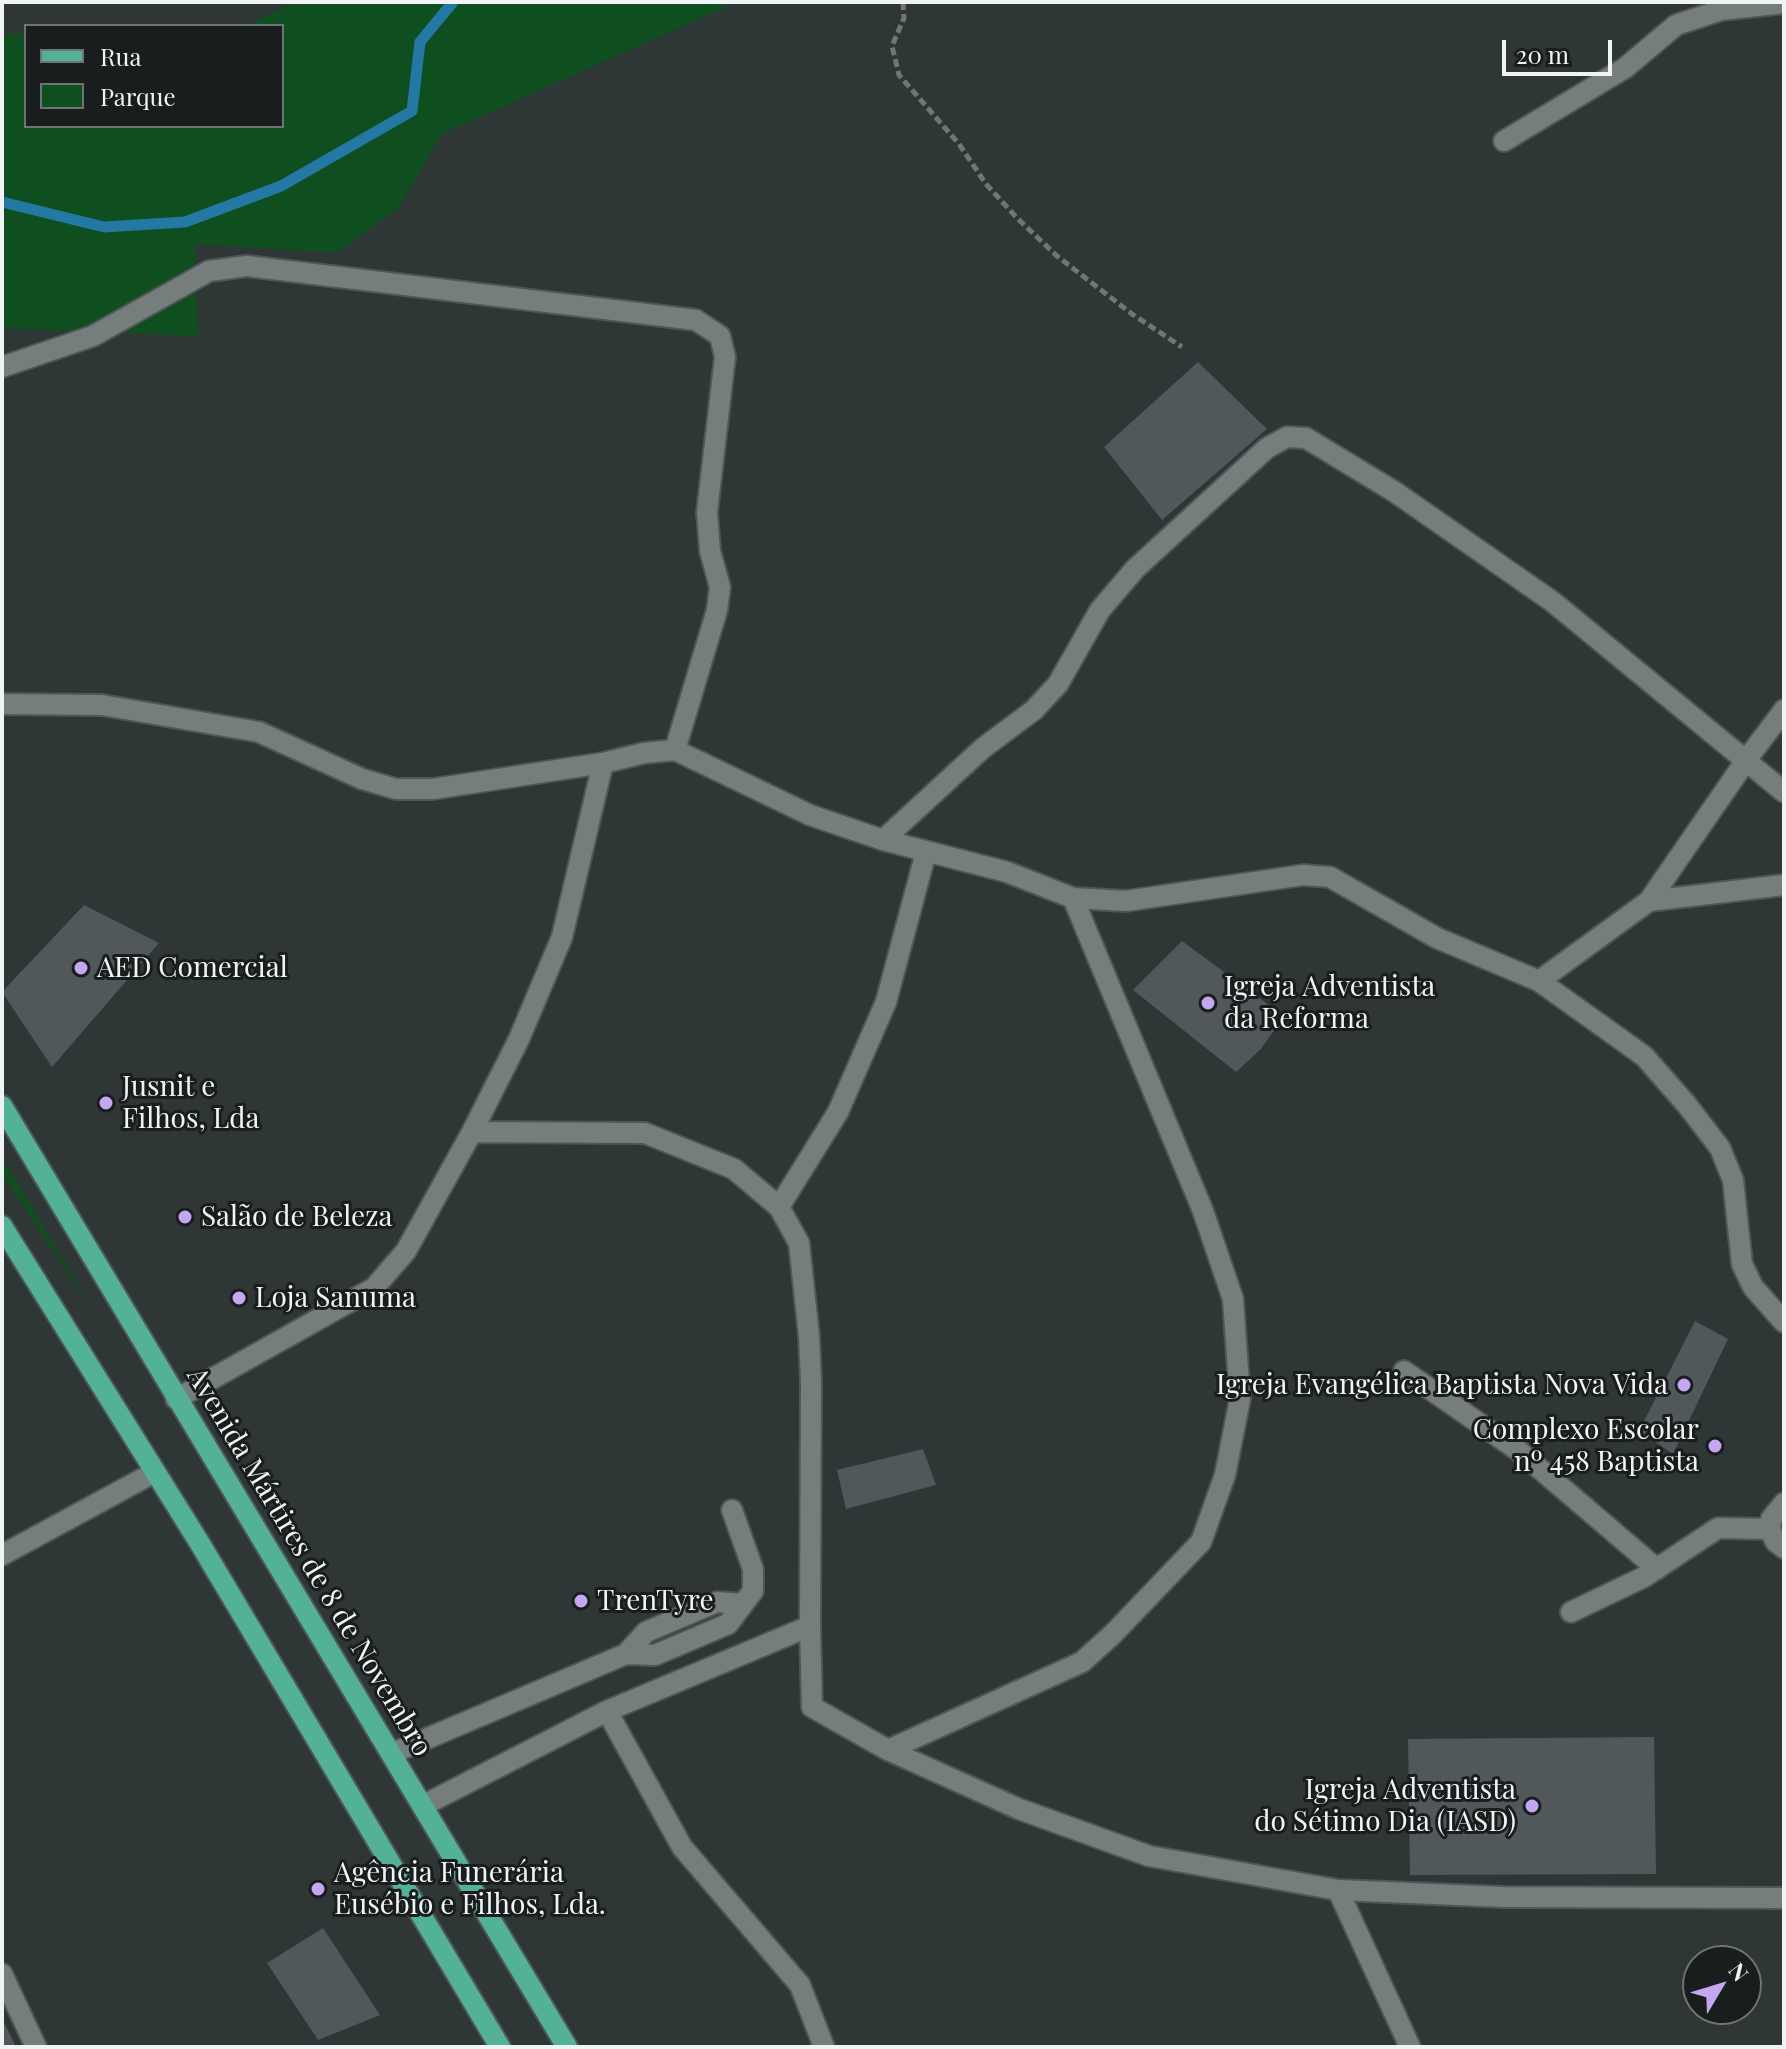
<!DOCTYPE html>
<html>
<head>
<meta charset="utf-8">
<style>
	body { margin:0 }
	#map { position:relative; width:1786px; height:2049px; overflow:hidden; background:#2f3636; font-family:"Playfair Display",serif }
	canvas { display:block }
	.frame { position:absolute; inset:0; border:4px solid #f0f4f4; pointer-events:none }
	.legend { position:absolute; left:24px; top:24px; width:260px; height:104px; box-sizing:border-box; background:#1a1d1d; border:2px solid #707373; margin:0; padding:10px 14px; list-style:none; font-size:24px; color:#f0f4f4 }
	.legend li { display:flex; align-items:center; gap:16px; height:40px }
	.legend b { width:40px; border:2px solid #707373 }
	.north { position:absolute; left:1682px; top:1945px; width:80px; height:80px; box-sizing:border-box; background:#1a1d1d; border:2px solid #707373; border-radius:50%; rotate:52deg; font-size:22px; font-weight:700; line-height:32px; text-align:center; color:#f0f4f4 }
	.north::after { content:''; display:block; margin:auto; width:28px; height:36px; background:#c4a7f1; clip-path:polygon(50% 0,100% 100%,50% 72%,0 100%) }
	.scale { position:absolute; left:1502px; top:40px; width:110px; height:36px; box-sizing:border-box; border:4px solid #f0f4f4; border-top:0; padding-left:10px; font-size:24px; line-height:28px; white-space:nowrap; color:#f0f4f4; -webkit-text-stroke:6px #1a1d1d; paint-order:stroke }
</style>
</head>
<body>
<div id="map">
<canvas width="1786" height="2049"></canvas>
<div class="frame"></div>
<ul class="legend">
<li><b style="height:10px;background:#53b197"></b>Rua</li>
<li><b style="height:22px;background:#0e4e1f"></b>Parque</li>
</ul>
<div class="north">N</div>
<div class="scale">20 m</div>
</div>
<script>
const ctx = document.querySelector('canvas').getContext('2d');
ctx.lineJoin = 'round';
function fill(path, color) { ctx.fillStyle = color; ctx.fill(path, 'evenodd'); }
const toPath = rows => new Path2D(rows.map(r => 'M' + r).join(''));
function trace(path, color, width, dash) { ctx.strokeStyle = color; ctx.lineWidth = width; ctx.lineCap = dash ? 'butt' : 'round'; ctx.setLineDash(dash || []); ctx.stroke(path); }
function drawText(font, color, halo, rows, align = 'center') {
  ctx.font = font + ' "Playfair Display",serif'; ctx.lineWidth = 6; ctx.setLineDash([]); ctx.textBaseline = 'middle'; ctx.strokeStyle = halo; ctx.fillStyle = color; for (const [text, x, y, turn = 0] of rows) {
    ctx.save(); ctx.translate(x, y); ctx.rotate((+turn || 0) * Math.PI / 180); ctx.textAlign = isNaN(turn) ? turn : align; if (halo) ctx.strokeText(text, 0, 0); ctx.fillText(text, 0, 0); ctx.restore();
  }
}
fill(toPath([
	[295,2,729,2,726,7,442,134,398,209,336,253,195,244,198,336,2,328,2,35,26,33,26,126,282,126,282,26,246,26],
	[2,1158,97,1317,2,1174]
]), '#0e4e1f');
trace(toPath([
	[2,202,104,227,185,222,281,186,412,111,420,42,453,2]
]), '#2378a4', 11);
fill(toPath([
	[1198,362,1267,429,1162,520,1104,447],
	[84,905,159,943,52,1067,2,992],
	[1182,941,1284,1016,1261,1049,1236,1072,1133,990],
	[1695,1321,1728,1339,1673,1454,1639,1431],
	[923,1449,936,1485,846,1509,837,1470],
	[1654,1737,1656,1874,1410,1875,1408,1739],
	[323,1928,380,2015,318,2040,267,1963],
	[2,2018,16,2047,2,2047]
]), '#505859');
const minor = toPath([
	[1504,141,1625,68,1676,25,1721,10,1784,3],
	[2,367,93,336,209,271,247,266,696,320,720,336,725,357,707,512,710,551,720,587,717,610,675,750],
	[2,704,102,705,259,732,362,779,396,789,433,789,603,763,644,753,675,750,810,815,883,840,1007,872,1073,898,1126,901,1303,875,1330,877,1437,938,1539,981,1649,901,1747,759,1784,710],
	[883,840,983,748,1034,710,1058,684,1100,610,1135,569,1267,448,1287,437,1306,438,1395,492,1553,602,1784,792],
	[1649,901,1784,885],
	[1539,981,1644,1056,1687,1105,1720,1148,1733,1180,1742,1264,1753,1287,1784,1322],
	[472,1132,645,1133,734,1169,779,1207,799,1243,809,1336,811,1382,810,1626],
	[779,1207,838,1112,886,1002,926,852],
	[1404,1371,1519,1451,1657,1569],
	[176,1399,374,1288,406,1251,472,1132,519,1039,562,937,603,763],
	[1784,1503,1771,1519,1770,1529,1775,1541,1784,1548],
	[2,1555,155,1472],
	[1571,1612,1644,1577,1718,1528,1770,1529],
	[626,1654,646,1632,717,1602,743,1604],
	[607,1711,682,1847,800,1985,824,2047],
	[888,1750,1082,1662,1113,1634,1201,1542,1225,1475,1240,1399,1233,1299,1203,1211,1073,898],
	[393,1753,626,1654,655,1655,728,1624,753,1591,753,1569,732,1510],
	[424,1805,607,1711,810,1626,812,1707,888,1750,1019,1809,1149,1856,1338,1890,1504,1897,1784,1898],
	[1338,1890,1410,2047],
	[2,1974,36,2047]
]);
const major = toPath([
	[2,1106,567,2047],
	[2,1226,199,1542,500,2047]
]);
trace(minor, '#4f5655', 24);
trace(major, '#4f5655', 24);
trace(toPath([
	[903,2,904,18,892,46,899,75,959,144,986,184,1017,218,1057,256,1132,314,1182,347]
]), '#707676', 5, [8, 4]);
trace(minor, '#767e7d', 20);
trace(major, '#53b197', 20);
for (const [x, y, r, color] of [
	[81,968,8,"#c4a7f1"],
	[1208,1003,8,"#c4a7f1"],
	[106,1103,8,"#c4a7f1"],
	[185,1217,8,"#c4a7f1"],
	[239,1298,8,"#c4a7f1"],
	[1684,1385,8,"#c4a7f1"],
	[1715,1446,8,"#c4a7f1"],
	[581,1601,8,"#c4a7f1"],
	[1532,1806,8,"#c4a7f1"],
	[318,1889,8,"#c4a7f1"]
]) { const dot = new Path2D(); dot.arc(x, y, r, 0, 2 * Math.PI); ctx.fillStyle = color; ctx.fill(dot); trace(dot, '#1a1d1d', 3); }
drawText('28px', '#f0f4f4', '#1a1d1d', [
	["AED Comercial",97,968],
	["Igreja Adventista",1224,987],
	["da Reforma",1224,1019],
	["Jusnit e",122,1087],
	["Filhos, Lda",122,1119],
	["Salão de Beleza",201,1217],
	["Loja Sanuma",255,1298],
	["Igreja Evangélica Baptista Nova Vida",1668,1385,"right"],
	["Complexo Escolar",1699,1430,"right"],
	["nº 458 Baptista",1699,1462,"right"],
	["TrenTyre",597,1601],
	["Igreja Adventista",1516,1790,"right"],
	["do Sétimo Dia (IASD)",1516,1822,"right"],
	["Agência Funerária",334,1873],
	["Eusébio e Filhos, Lda.",334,1905]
], 'left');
drawText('28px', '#f0f4f4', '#1a1d1d', [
	["Avenida Mártires de 8 de Novembro",309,1562,59]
]);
</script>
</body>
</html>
